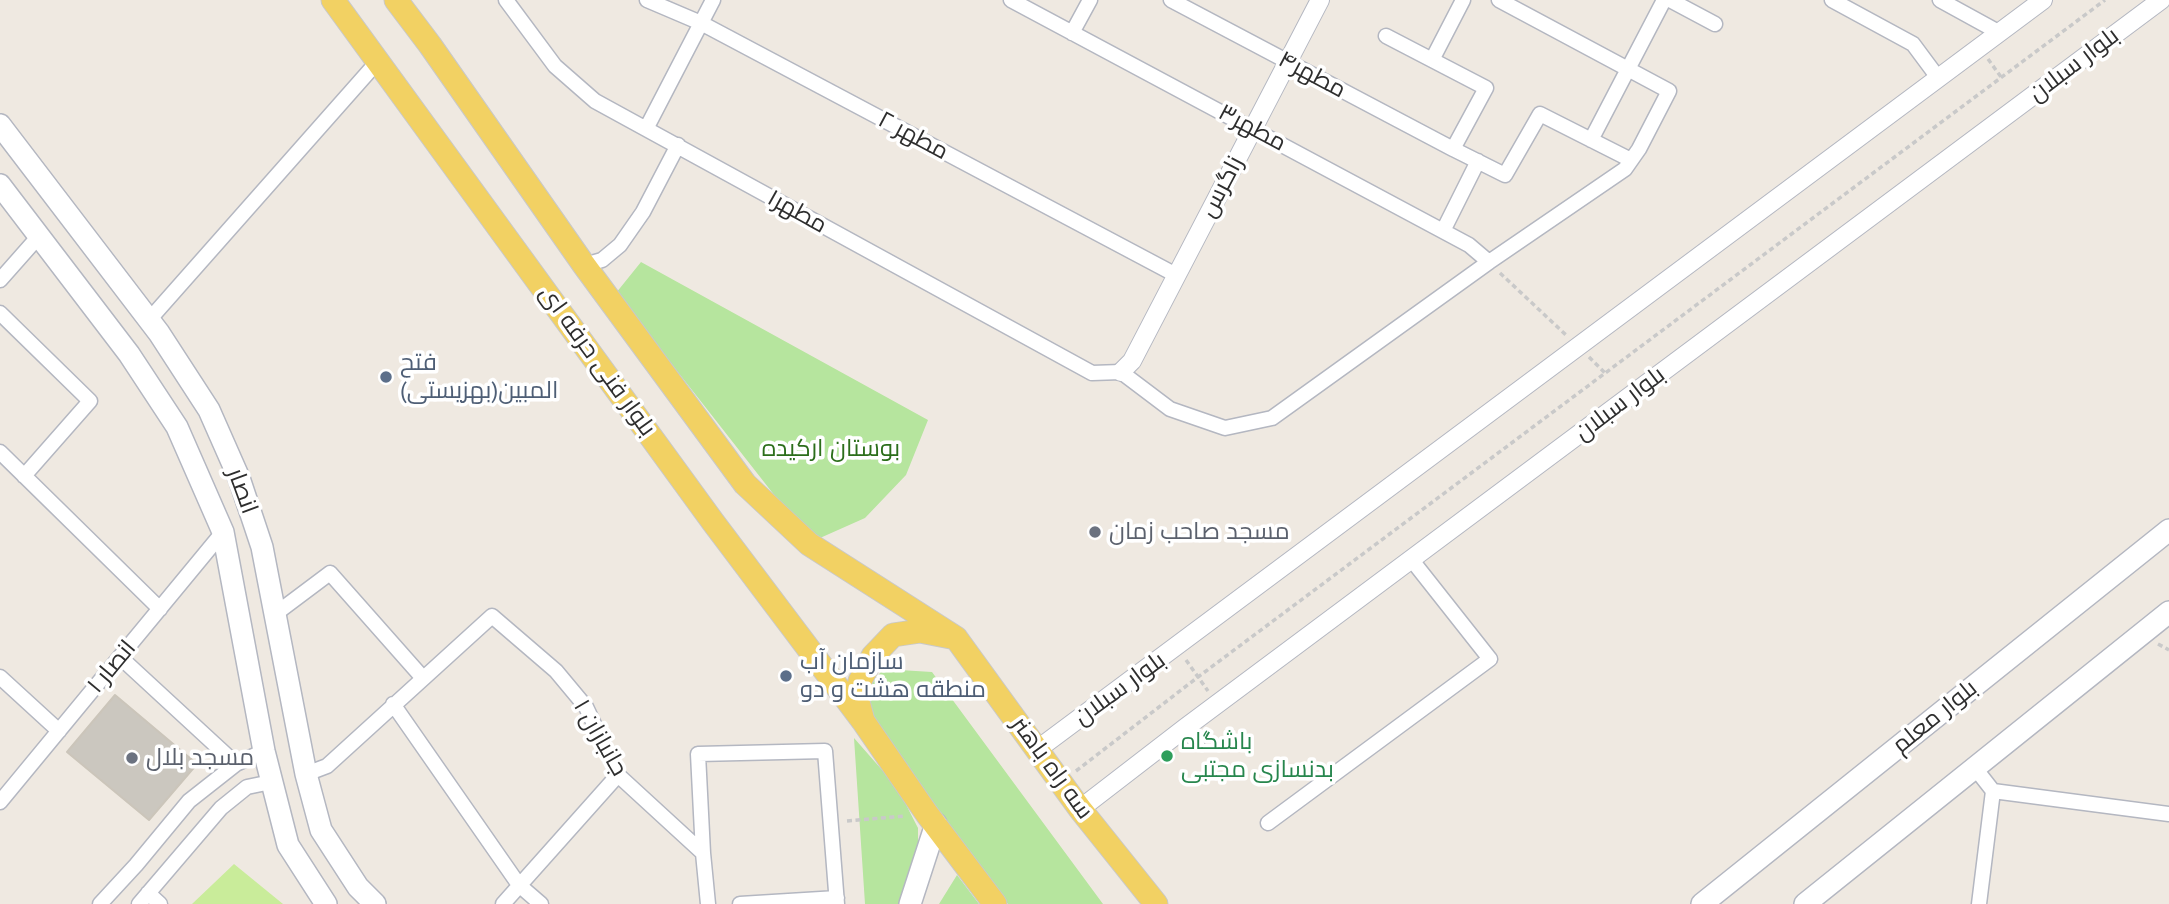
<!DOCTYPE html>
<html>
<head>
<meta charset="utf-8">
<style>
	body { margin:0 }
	canvas { display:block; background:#efe9e1 }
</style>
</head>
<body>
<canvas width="2169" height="904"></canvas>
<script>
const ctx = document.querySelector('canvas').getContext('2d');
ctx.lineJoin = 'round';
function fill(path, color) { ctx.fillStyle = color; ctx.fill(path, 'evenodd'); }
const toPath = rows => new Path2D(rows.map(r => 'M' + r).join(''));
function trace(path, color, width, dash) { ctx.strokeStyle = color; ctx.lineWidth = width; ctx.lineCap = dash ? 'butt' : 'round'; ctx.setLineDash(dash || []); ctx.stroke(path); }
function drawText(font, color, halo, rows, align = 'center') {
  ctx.font = font + ' "PT Sans",Cairo,sans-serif'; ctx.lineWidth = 7; ctx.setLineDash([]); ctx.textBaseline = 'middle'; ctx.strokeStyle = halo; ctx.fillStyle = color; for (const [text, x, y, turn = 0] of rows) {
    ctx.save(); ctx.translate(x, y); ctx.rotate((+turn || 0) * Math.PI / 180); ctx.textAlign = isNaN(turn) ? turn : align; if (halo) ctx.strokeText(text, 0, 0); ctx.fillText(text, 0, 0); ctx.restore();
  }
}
fill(toPath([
	[641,262,928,420,906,475,865,518,811,542,616,293],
	[883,669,932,672,1103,904,1008,904,914,782,870,717,868,689],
	[854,738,897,787,918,828,918,861,901,904,865,904],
	[957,875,979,904,939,904]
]), '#b6e59e');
fill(toPath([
	[234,864,283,904,192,904]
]), '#c9ec9a');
const building = toPath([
	[115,695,197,764,149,820,67,752,115,695]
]);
fill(building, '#cbc7bf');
trace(building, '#cbc5ba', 2);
const minor = toPath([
	[506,0,555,66,595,101,1092,373,1121,372,1170,409,1225,428,1272,418,1489,262,1625,169,1639,149,1669,91,1499,0],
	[647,0,701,23,1176,275],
	[1011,0,1469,245,1489,262],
	[1171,0,1453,149,1505,175,1540,114,1631,160],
	[1670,0,1715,24],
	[1832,0,1913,44,1939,79],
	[1940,0,2000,33],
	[1072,33,1090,0],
	[1386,36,1486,88,1453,149],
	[1432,60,1463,0],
	[646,129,713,0],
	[1591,140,1664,0],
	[1443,231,1478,161],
	[584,265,602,260,620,245,643,212,678,145],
	[0,280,39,236],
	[0,313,90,401,24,476],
	[149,320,379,60],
	[0,452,160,609],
	[274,615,330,573,422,677],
	[120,657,236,764],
	[0,677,59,731],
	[393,704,519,885,541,904],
	[1185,728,1197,743],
	[1975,768,1993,791,1979,904],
	[306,774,327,766,492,616,556,671,586,707,618,775,703,853,708,904],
	[1993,791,2169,814],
	[0,802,223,532],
	[1268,823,1490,659,1411,559],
	[703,853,698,754,825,751,837,904],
	[148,893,160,904],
	[100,904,136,865,189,801,236,764,264,751],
	[139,904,221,808,247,787,271,782],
	[503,904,618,775],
	[740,904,837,898]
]);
const tertiary = toPath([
	[1121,372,1132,361,1320,0],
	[1038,749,2043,0],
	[1080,809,1185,728,2161,0]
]);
const secondary = toPath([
	[0,125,159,333,209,410,239,478,262,547,306,774,321,830,358,887,375,904],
	[0,185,129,354,177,427,223,532,264,751,288,845,326,904],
	[910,904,936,824],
	[1702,904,2169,530],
	[1805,904,2169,612]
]);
const primary = toPath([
	[333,0,713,522,863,721],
	[396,0,430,45,584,265,745,484,809,544,956,638],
	[995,904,927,814,863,721,857,698,860,681,873,656,893,635,920,631,956,638,1080,809,1156,904]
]);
trace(minor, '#b4b7c1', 17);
trace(tertiary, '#b4b7c1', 20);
trace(secondary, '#b4b7c1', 24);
trace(primary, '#c9c9c9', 25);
trace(toPath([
	[1988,59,2001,77],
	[1500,273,1566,335],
	[1589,357,1605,373],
	[2158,644,2169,650],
	[1186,660,1208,691],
	[1076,771,1198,677,2105,0],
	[847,821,905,816]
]), '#c9c9c9', 3.5, [5, 3.5]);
trace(minor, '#fff', 14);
trace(tertiary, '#fff', 18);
trace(secondary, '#fff', 21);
trace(primary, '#f2d163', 23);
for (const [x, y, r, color] of [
	[386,377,7,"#5c6f8a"],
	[1095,532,7,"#6b7280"],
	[786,676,7,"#5c6f8a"],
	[1167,756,7,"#2e9e5b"],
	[132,758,7,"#6b7280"]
]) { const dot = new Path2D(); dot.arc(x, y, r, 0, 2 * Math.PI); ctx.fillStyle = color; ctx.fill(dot); trace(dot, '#fff', 2.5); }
drawText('24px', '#2e2e2e', '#fff', [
	["بلوار سبلان",2074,65,-37],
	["مطهر۴",1312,75,28],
	["مطهر۳",1252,128,28],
	["مطهر ۲",913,136,28],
	["زاگرس",1222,187,-62],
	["مطهر۱",797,212,29],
	["بلوار فنی حرفه ای",597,361,54],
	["بلوار سبلان",1620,404,-37],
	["انصار",242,491,70],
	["انصار ۱",112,667,-50],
	["بلوار سبلان",1120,689,-36],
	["بلوار معلم",1935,717,-39],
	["جانبازان ۱",600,738,60],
	["سه راه باهنر",1052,768,54]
]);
drawText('24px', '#4e5e75', '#fff', [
	["فتح",400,363],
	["المبین(بهزیستی)",400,391],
	["سازمان آب",800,662],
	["منطقه هشت و دو",800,690]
], 'left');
drawText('24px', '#2c6e1b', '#fff', [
	["بوستان ارکیده",831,449]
]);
drawText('24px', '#5b616d', '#fff', [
	["مسجد صاحب زمان",1109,532],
	["مسجد بلال",146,758]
], 'left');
drawText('24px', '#27864d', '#fff', [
	["باشگاه",1181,742],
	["بدنسازی مجتبی",1181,770]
], 'left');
</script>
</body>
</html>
